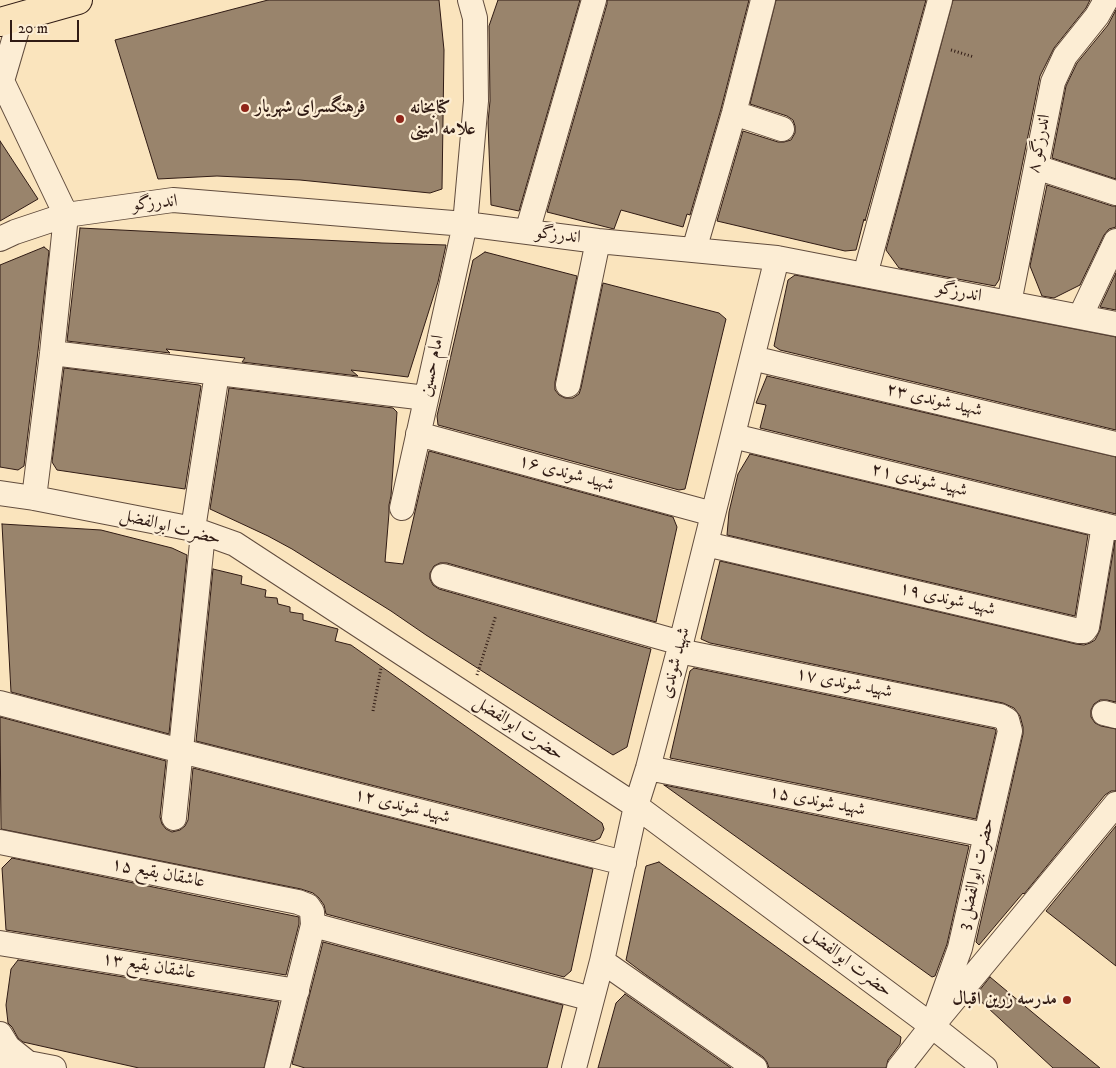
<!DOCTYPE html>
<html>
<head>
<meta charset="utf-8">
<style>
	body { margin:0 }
	#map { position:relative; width:1116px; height:1068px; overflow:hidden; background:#fae4bd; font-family:"IM FELL DW Pica",serif }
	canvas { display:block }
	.scale { position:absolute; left:10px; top:20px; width:69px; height:22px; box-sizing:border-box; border:2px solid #301b14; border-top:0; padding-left:6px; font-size:15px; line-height:18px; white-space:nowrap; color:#301b14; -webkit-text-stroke:4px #fcedd4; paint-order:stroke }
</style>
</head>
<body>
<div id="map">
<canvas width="1116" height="1068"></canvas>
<div class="scale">20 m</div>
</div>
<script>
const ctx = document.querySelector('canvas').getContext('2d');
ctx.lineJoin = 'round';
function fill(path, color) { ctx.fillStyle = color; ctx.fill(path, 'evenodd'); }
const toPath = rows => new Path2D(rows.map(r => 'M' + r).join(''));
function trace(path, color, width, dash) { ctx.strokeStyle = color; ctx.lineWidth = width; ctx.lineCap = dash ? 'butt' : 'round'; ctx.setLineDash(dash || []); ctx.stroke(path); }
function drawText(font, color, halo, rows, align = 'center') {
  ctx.font = font + ' "IM FELL DW Pica",Amiri,serif'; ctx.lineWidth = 4.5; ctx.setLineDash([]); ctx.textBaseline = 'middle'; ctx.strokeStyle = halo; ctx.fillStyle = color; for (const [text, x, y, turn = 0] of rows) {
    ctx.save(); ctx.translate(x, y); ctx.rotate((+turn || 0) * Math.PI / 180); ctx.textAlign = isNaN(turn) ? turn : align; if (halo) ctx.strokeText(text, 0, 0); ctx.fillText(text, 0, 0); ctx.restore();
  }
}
const building = toPath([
	[268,0,439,0,444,50,442,189,430,193,300,180,217,176,158,179,115,40,268,0],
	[498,0,580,0,519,211,491,205,488,122,490,101,489,26,498,0],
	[607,0,749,0,721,109,690,215,687,214,683,227,621,210,614,229,547,212,607,4,607,0],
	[776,0,926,0,865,221,864,219,856,250,845,251,717,221,743,131,778,142,784,142,791,140,795,133,795,126,793,120,787,116,750,104,776,0],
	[953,0,1090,0,1086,8,1054,48,1040,76,999,280,995,286,899,268,886,250,953,0],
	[1116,10,1116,179,1052,158,1066,86,1077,63,1108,25,1116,10],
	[0,141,38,199,0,221,0,141],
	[1047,185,1112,206,1116,206,1116,227,1109,229,1104,235,1080,285,1054,298,1042,296,1030,266,1047,185],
	[80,228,382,243,446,245,438,282,408,377,351,370,358,376,242,362,245,358,166,349,170,353,67,341,80,228],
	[44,247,49,251,38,351,24,466,18,470,0,467,0,265,44,247],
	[485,252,577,276,555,382,555,390,559,395,565,398,573,398,579,394,581,388,603,283,719,313,726,319,685,489,679,490,438,425,437,416,473,260,485,252],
	[1116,273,1116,310,1100,307,1116,273],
	[795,275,1116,337,1116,430,780,350,774,346,788,280,795,275],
	[64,368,199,385,201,386,185,489,57,470,52,462,64,368],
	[767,376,1116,457,1116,514,760,428,766,405,756,403,767,376],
	[229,388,393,408,397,412,391,496,389,505,389,513,385,562,403,564,429,451,673,517,677,527,656,622,447,563,440,563,434,566,430,573,430,579,433,585,439,589,651,649,627,747,613,755,426,635,391,611,292,549,268,536,210,509,229,388],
	[750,454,1088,535,1075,616,727,535,729,512,738,474,750,454],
	[2,524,101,530,172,548,187,555,169,734,11,692,2,524],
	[1115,541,1116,702,1107,700,1100,700,1094,704,1091,710,1091,717,1095,723,1101,726,1116,729,1116,791,1111,791,1105,795,1024,894,1023,893,979,945,976,942,1023,734,1023,727,1020,716,1014,708,1003,703,710,643,701,639,720,561,1076,644,1084,645,1090,643,1095,640,1100,630,1115,541],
	[213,569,242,576,241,584,266,590,265,597,277,598,278,604,290,607,290,612,303,614,303,620,338,629,335,641,351,645,602,823,604,829,600,838,594,841,196,741,213,569],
	[694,668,995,729,996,731,976,819,670,758,690,671,694,668],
	[0,717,166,761,160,817,162,824,166,829,172,832,180,830,185,826,188,820,193,768,593,869,571,971,564,977,326,914,324,905,319,898,313,893,301,889,1,829,0,717],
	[664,785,969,846,947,944,935,976,932,977,664,785],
	[1116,826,1116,966,1046,911,1116,826],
	[12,858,299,917,299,924,286,975,6,930,2,868,12,858],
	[659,862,901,1037,900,1044,888,1060,886,1068,769,1068,767,1062,763,1057,646,975,626,960,646,866,659,862],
	[323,942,563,1005,547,1068,305,1068,292,1064,323,942],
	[18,960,279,1002,264,1068,139,1068,23,1042,18,1038,12,1027,8,1023,6,1005,11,969,18,960],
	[990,977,1044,1022,1100,1068,1053,1068,975,996,990,977],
	[625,994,731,1068,598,1068,616,1003,625,994]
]);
fill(building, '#99846c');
trace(building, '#301b14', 1);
const minor = toPath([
	[0,79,2,81,66,215],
	[2,81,21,16],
	[734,113,782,129],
	[1036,167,1116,193],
	[527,232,594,0],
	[0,239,15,232,66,215,173,200,465,224,598,241,777,258,1116,324],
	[694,250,734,113,763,0],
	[865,275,940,0],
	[1009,303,1053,82,1065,56,1097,16,1106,0],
	[1080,317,1116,241],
	[52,353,426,398],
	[752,358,1116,444],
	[568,385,598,241],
	[418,434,713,514],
	[733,436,1116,528],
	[0,493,34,498,193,529,235,544,636,806,932,1026,985,1068],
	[34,498,52,353,66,215],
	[402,508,465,224,476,101,475,18,470,0],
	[193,529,217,373],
	[706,544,1079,631,1084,631,1087,627,1104,525],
	[443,576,681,643],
	[679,651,1000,716,1007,720,1010,731,960,948,932,1026],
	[0,703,181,751,624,863],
	[1104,713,1116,716],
	[648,768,986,835],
	[174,818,203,533],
	[0,842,298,902,308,906,312,912,313,925,277,1068],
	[313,925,592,999],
	[0,943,297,991],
	[602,961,755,1068],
	[0,1034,8,1047,28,1063,29,1066],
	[0,1061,28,1063,54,1068],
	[574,1068,602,961,636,806,648,768,681,643,777,258],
	[899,1068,932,1026,1116,804]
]);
const major = toPath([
	[0,22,78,0]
]);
trace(minor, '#624d3e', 26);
trace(major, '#301b14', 30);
trace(toPath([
	[951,50,974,57],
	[477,675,496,615],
	[373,711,381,668]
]), '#301b14', 3, [1, 2.5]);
trace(minor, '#fcedd4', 24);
trace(major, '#fae4bd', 28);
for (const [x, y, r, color] of [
	[245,108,5,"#8f2418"],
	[400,119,5,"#8f2418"],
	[1067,1000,5,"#8f2418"]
]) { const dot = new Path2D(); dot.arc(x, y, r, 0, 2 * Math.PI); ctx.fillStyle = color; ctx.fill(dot); trace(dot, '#fcedd4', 2); }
drawText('bold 18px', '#301b14', '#fcedd4', [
	["فرهنگسرای شهریار",255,108],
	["کتابخانه",410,109],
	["علامه امینی",410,130],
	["مدرسه زرین اقبال",1057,1000,"right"]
], 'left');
drawText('18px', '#301b14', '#fcedd4', [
	["اندرزگو ۸",1040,144,-79],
	["اندرزگو",155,204,-5],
	["اندرزگو",558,236,7],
	["اندرزگو",959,293,11],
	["امام حسین",433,366,-78],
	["شهید شوندی ۲۳",934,401,13],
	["شهید شوندی ۱۶",566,474,15],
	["شهید شوندی ۲۱",919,481,13],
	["حضرت ابوالفضل",170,528,14],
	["شهید شوندی ۱۹",947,600,13],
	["شهید شوندی",676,663,-75],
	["شهید شوندی ۱۷",844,684,11],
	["حضرت ابوالفضل",518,729,33],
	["شهید شوندی ۱۵",817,802,11],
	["شهید شوندی ۱۲",402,807,14],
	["عاشقان بقیع ۱۵",158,874,11],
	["حضرت ابوالفضل 3",977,874,-77],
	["حضرت ابوالفضل",848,963,37],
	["عاشقان بقیع ۱۳",149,967,9]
]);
</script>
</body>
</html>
